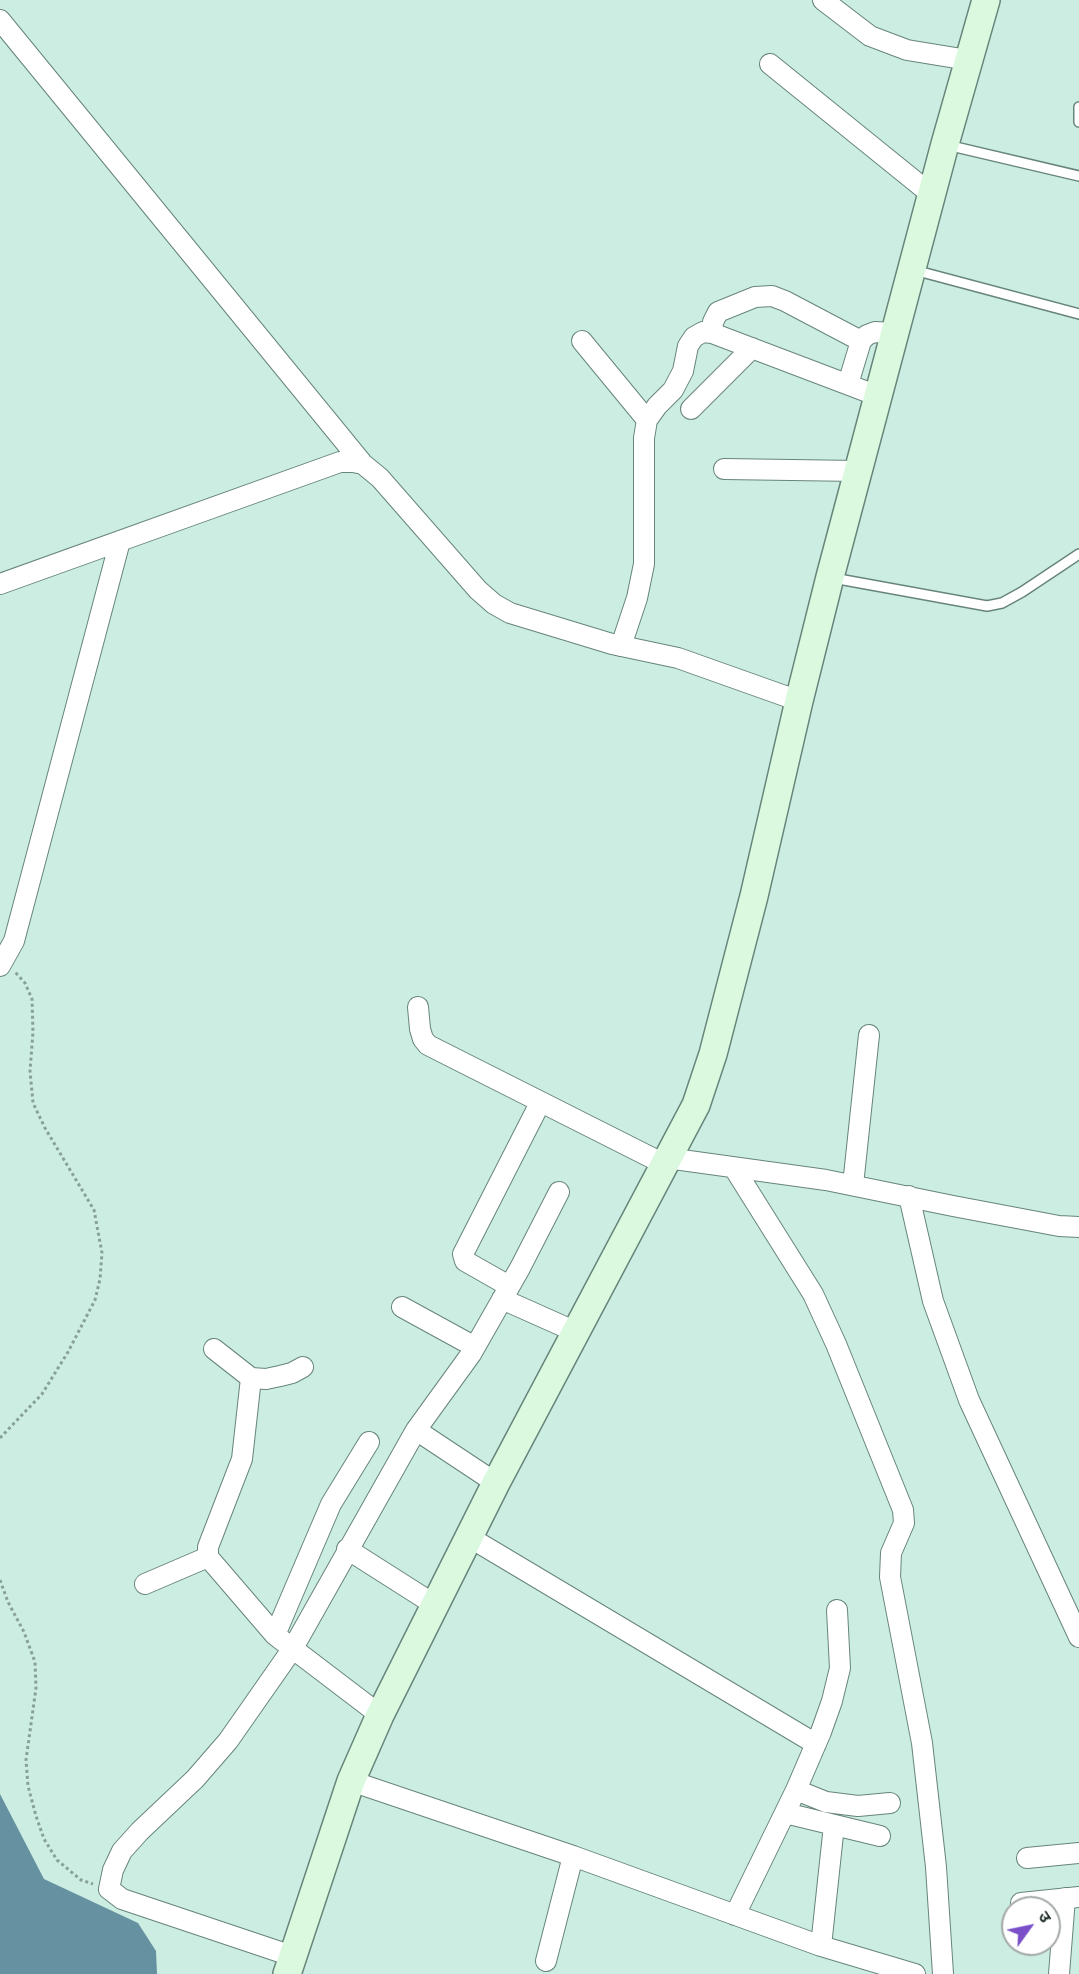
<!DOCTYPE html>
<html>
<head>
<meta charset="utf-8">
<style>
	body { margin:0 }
	#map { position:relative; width:1079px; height:1974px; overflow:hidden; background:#ccede1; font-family:Montserrat,"Noto Sans Devanagari",sans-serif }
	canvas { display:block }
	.north { position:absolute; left:1001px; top:1896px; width:60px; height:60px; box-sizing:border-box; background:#fff; border:2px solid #a5aaa9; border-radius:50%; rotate:57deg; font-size:16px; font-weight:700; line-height:24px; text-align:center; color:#1e2b27 }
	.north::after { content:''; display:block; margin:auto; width:21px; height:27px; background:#7a4fc8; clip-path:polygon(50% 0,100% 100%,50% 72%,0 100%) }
</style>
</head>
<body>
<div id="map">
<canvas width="1079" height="1974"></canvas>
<div class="north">उ</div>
</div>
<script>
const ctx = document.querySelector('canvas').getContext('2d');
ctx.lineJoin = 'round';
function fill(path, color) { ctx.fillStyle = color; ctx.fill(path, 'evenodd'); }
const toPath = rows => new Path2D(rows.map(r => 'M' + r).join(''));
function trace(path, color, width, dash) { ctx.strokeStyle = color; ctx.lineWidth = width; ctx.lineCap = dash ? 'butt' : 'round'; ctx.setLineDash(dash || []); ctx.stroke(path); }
fill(toPath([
	[0,1794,44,1879,138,1923,156,1951,157,1974,0,1974]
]), '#6691a0');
const service = toPath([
	[1079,107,1079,122],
	[947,145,1079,176],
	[914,270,1079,314],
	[833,578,987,606,1002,603,1022,592,1079,554]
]);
const minor = toPath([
	[823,0,870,36,907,50,968,60],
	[0,20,363,464],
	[770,64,932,195],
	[712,333,713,322,718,312,755,297,772,296,785,301,861,341],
	[582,341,647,420],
	[848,384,861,341,867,335,875,332,895,333],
	[691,409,752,348],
	[724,469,858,471],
	[0,584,340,462,353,462,363,464,380,478,478,590,494,604,510,613,612,644,678,658,799,701],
	[621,646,637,598,644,564,644,438,647,420,657,406,673,390,683,371,688,346,694,337,703,332,712,333,878,396],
	[0,966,14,941,120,541],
	[418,1007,420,1029,423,1039,428,1045,664,1164],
	[667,1158,826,1180,953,1206,1059,1226,1079,1227],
	[734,1168,813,1294,836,1344,903,1510,904,1523,891,1553,890,1577,922,1743,936,1867,943,1974],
	[853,1185,869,1035],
	[909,1196,933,1301,969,1400,1079,1637],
	[509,1286,465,1261,463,1254,540,1103],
	[502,1299,576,1332],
	[402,1307,475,1347],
	[214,1349,251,1378,266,1379,280,1376,292,1373,303,1367],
	[251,1378,242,1459,208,1547,208,1557,275,1635,380,1715],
	[416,1430,496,1483],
	[469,1537,816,1744],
	[347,1549,435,1605],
	[145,1584,208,1557],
	[275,1635,331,1504,369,1442],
	[351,1781,573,1856,821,1946,915,1974],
	[796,1790,826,1802,858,1806,890,1803],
	[785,1813,880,1836],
	[1027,1858,1079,1853],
	[1021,1903,1079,1897],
	[735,1915,796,1790,821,1732,832,1701,840,1668,837,1610],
	[821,1946,834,1825],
	[292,1956,122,1899,109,1889,113,1870,122,1851,140,1831,195,1779,228,1741,293,1648,416,1430,471,1354,520,1268,559,1192],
	[546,1961,573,1856],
	[1059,1974,1065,1898]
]);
const secondary = toPath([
	[287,1974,351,1781,380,1715,496,1483,696,1105,713,1054,754,896,799,701,830,577,945,144,986,0]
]);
trace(service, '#67857b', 12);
trace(minor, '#67857b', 22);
trace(secondary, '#67857b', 30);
trace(toPath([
	[0,1438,42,1394,68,1352,95,1300,100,1279,102,1253,94,1210,45,1128,33,1103,30,1071,33,1032,32,999,25,983,15,972],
	[0,1580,8,1602,24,1632,35,1662,36,1688,26,1760,28,1786,36,1816,44,1839,57,1860,81,1880,93,1884]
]), '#88a198', 3, [3, 3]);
trace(service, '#fff', 9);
trace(minor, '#fff', 20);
trace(secondary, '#daf9df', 27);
</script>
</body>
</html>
